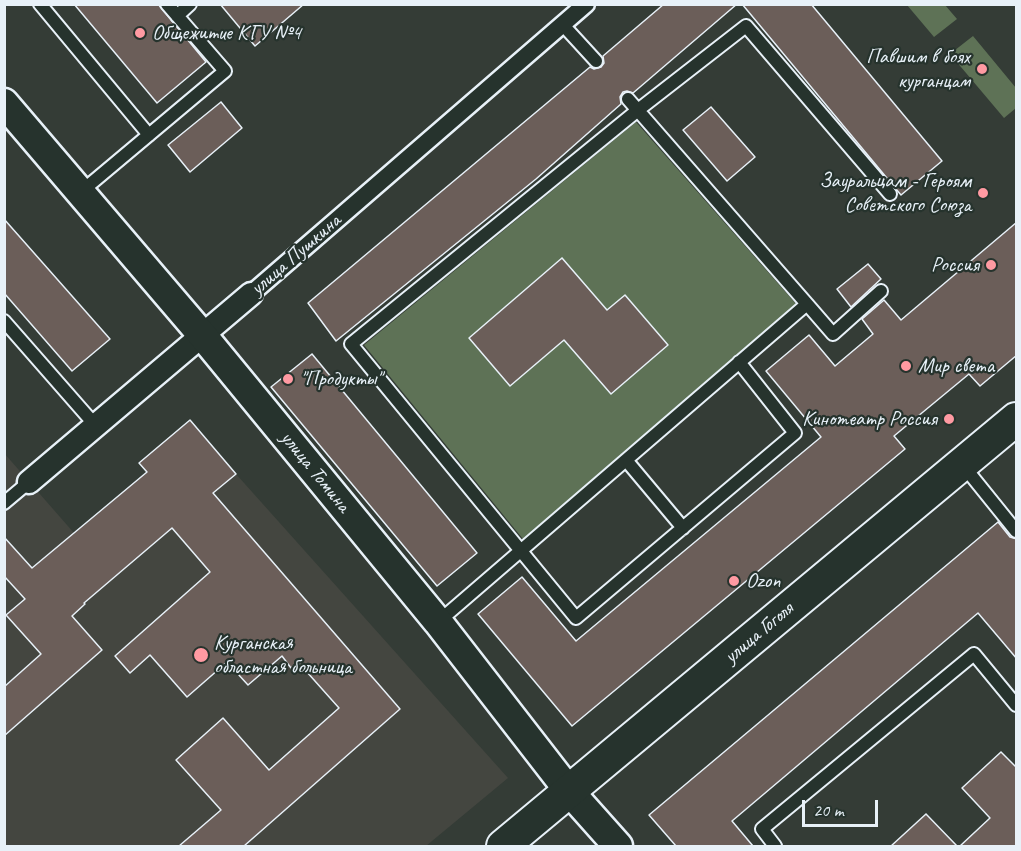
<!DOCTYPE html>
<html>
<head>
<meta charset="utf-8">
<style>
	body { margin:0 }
	#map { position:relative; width:1021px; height:851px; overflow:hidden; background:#343c36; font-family:Caveat,sans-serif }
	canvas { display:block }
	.frame { position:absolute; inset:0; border:6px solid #e8f1f8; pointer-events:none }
	.scale { position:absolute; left:802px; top:800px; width:76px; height:27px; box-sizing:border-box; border:3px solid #e8f1f8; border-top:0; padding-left:8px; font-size:18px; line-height:21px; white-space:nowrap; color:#e8f1f8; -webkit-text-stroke:4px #26332d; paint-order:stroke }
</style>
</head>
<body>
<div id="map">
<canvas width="1021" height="851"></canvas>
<div class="frame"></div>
<div class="scale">20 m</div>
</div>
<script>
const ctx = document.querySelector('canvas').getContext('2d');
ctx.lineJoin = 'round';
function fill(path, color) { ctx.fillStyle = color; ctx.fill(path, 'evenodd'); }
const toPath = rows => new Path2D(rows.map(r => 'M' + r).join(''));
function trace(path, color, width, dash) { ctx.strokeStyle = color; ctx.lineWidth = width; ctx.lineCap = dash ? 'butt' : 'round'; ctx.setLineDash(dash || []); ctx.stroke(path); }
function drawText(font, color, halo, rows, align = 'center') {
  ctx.font = font + ' Caveat,sans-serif'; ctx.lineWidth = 4.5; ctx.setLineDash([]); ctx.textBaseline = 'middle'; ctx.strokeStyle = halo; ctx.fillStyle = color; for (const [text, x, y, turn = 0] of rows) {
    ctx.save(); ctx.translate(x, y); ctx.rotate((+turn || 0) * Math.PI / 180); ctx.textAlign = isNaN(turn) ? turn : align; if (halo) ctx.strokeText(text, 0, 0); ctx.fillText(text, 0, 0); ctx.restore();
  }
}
fill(toPath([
	[190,420,236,474,508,778,426,846,5,846,4,453,74,533,146,473,139,463]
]), '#444640');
fill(toPath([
	[907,5,945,5,957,19,934,37],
	[973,36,1016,88,1016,108,1004,118,950,54],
	[636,122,797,305,523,539,364,345]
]), '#5e7256');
const building = toPath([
	[74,4,158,4,206,62,157,103,74,4],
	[220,4,304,4,255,46,220,4],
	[664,4,737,4,633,93,627,91,623,92,620,97,621,104,536,179,336,341,308,303,590,67,594,69,601,67,604,63,603,56,664,4],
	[742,4,811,4,942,161,901,195,742,4],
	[221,102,242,128,190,172,168,145,221,102],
	[711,107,755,157,727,181,683,130,711,107],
	[4,219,110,339,72,371,4,293,4,219],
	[1017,222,1017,355,980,386,969,374,894,436,905,449,572,726,478,614,522,577,576,641,821,437,766,371,809,335,835,366,873,334,862,319,884,300,901,320,1017,222],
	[562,258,607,310,625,295,668,345,611,394,564,340,510,386,469,338,562,258],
	[868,264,881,279,851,307,837,289,868,264],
	[312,354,477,553,437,586,271,387,312,354],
	[190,420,236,474,213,493,400,709,244,846,179,846,221,810,176,760,223,718,269,770,339,708,298,662,291,668,282,656,248,685,227,662,187,697,150,655,130,673,115,656,210,572,172,528,84,603,85,604,72,616,102,650,4,736,4,687,41,654,6,615,25,599,4,576,4,537,32,568,147,472,139,463,190,420],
	[998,522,1010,537,1017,539,1017,659,978,613,732,821,753,846,676,846,649,815,998,522],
	[1001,752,1017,768,1017,846,960,846,990,818,962,788,1001,752],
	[926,814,957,846,891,846,926,814]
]);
fill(building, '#6b5e59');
trace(building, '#e8f1f8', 1.5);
const service = toPath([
	[40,4,149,135],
	[177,16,190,4],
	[563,25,596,61],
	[82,191,225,71,167,4],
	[807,304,833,334,881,291],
	[4,321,96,426],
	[739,362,795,433,576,618,351,344,638,110,746,26,890,194],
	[626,460,683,528],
	[962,464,1016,531],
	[4,503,29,482],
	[438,622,807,304,628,99],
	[775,846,762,829,974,654,1016,705]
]);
const pedestrian = toPath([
	[251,294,586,4]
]);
const minor = toPath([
	[29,482,251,294]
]);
const tertiary = toPath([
	[4,103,203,336,438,622,569,791,618,846]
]);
const secondary = toPath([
	[503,846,1016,419]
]);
trace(service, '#e8f1f8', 16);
trace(pedestrian, '#e8f1f8', 21);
trace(minor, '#e8f1f8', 27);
trace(tertiary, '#e8f1f8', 33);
trace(secondary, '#e8f1f8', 36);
trace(service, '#26332d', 12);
trace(pedestrian, '#26332d', 16);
trace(minor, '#26332d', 22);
trace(tertiary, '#26332d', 28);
trace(secondary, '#26332d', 32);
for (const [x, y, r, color] of [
	[140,33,6,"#ff9aa2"],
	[982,69,6,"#ff9aa2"],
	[983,193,6,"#ff9aa2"],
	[991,265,6,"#ff9aa2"],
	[906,366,6,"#ff9aa2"],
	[288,379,6,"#ff9aa2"],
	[949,419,6,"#ff9aa2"],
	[734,581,6,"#ff9aa2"],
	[201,655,8,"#ff9aa2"]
]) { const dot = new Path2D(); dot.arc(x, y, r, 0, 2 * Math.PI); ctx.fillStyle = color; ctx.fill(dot); trace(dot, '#26332d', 2); }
drawText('21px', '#e8f1f8', '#26332d', [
	["Общежитие КГУ №4",152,33],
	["Павшим в боях",970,57,"right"],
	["курганцам",970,81,"right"],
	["Зауральцам - Героям",971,181,"right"],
	["Советского Союза",971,205,"right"],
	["Россия",979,265,"right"],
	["Мир света",918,366],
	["\"Продукты\"",300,379],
	["Кинотеатр Россия",937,419,"right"],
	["Ozon",746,581],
	["Курганская",214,643],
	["областная больница",214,667]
], 'left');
drawText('21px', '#e8f1f8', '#26332d', [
	["улица Пушкина",296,255,-41],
	["улица Томина",315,472,51],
	["улица Гоголя",759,633,-40]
]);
</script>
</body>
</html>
